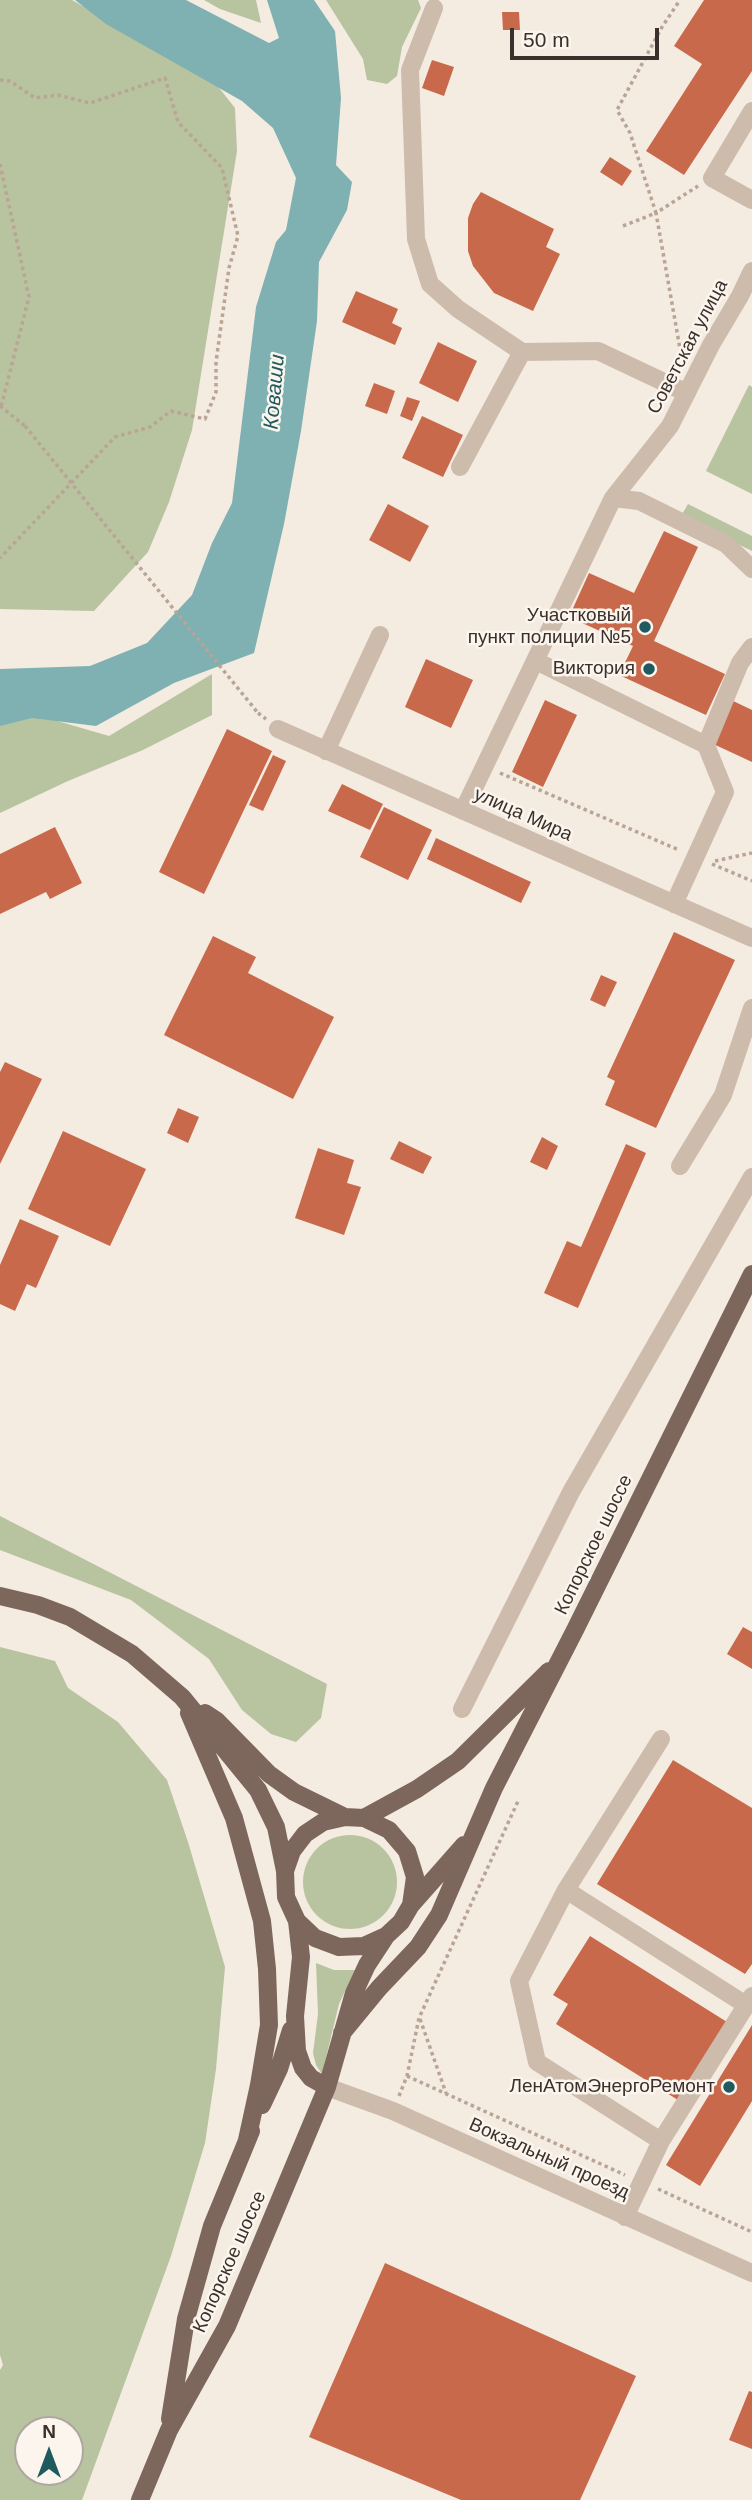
<!DOCTYPE html>
<html>
<head>
<meta charset="utf-8">
<style>
	body { margin:0 }
	#map { position:relative; width:752px; height:2500px; overflow:hidden; background:#f4ebe1; font-family:Arial,sans-serif }
	canvas { display:block }
	.north { position:absolute; left:14px; top:2416px; width:70px; height:70px; box-sizing:border-box; background:#fbf5ee; border:2px solid #aea6a0; border-radius:50%; rotate:0deg; font-size:19px; font-weight:700; line-height:28px; text-align:center; color:#3b302b }
	.north::after { content:''; display:block; margin:auto; width:24px; height:32px; background:#1f5a5e; clip-path:polygon(50% 0,100% 100%,50% 72%,0 100%) }
	.scale { position:absolute; left:510px; top:28px; width:149px; height:32px; box-sizing:border-box; border:4px solid #3b302b; border-top:0; padding-left:9px; font-size:21px; line-height:24px; white-space:nowrap; color:#3b302b; -webkit-text-stroke:5px #fbf5ee; paint-order:stroke }
</style>
</head>
<body>
<div id="map">
<canvas width="752" height="2500"></canvas>
<div class="north">N</div>
<div class="scale">50 m</div>
</div>
<script>
const ctx = document.querySelector('canvas').getContext('2d');
ctx.lineJoin = 'round';
function fill(path, color) { ctx.fillStyle = color; ctx.fill(path, 'evenodd'); }
const toPath = rows => new Path2D(rows.map(r => 'M' + r).join(''));
function trace(path, color, width, dash) { ctx.strokeStyle = color; ctx.lineWidth = width; ctx.lineCap = dash ? 'butt' : 'round'; ctx.setLineDash(dash || []); ctx.stroke(path); }
function drawText(font, color, halo, rows, align = 'center') {
  ctx.font = font + ' Arial,sans-serif'; ctx.lineWidth = 5; ctx.setLineDash([]); ctx.textBaseline = 'middle'; ctx.strokeStyle = halo; ctx.fillStyle = color; for (const [text, x, y, turn = 0] of rows) {
    ctx.save(); ctx.translate(x, y); ctx.rotate((+turn || 0) * Math.PI / 180); ctx.textAlign = isNaN(turn) ? turn : align; if (halo) ctx.strokeText(text, 0, 0); ctx.fillText(text, 0, 0); ctx.restore();
  }
}
fill(toPath([
	[0,0,72,0,212,79,235,108,237,151,192,430,169,502,148,552,94,611,0,609],
	[204,0,256,0,261,23,220,9],
	[326,0,418,0,421,8,402,47,397,76,387,84,367,80,363,59],
	[749,385,752,387,752,494,706,471],
	[688,504,752,536,752,551,681,516],
	[212,674,212,715,143,750,68,781,0,813,0,721,30,713,109,736],
	[0,1516,327,1684,321,1718,296,1742,271,1734,242,1710,209,1659,131,1600,0,1550],
	[0,1647,55,1661,68,1688,118,1722,167,1780,188,1842,225,1967,216,2069,205,2143,171,2256,82,2500,0,2500,0,2370,3,2365,0,2355],
	[28,2430,70,2430,70,2472,28,2472],
	'303 1882a47 47 0 1 1 94 0a47 47 0 1 1-94 0Z',
	[316,1963,334,1970,355,1970,339,2004,322,2074,316,2065,313,2053,318,2014]
]), '#b8c4a0');
fill(toPath([
	[75,0,186,0,269,43,279,38,267,0,314,0,335,31,341,98,336,165,352,182,347,210,319,262,317,321,301,431,284,524,254,653,174,683,96,726,32,718,0,726,0,669,90,666,147,643,192,595,212,543,232,503,256,307,276,242,286,230,296,178,273,128,242,101,106,24]
]), '#7fb0b2');
fill(toPath([
	[704,0,752,0,752,71,684,175,646,151,702,64,674,46],
	[502,12,519,12,520,30,503,30],
	[432,60,454,67,444,96,422,88],
	[610,157,632,171,622,186,600,172],
	[481,192,554,229,546,247,560,254,533,311,494,293,473,266,468,251,468,218,473,204],
	[356,291,398,309,392,323,402,328,395,345,342,322],
	[438,342,477,361,458,402,419,383],
	[374,383,395,391,387,414,365,406],
	[407,397,420,401,412,421,400,416],
	[422,416,463,435,443,477,402,458],
	[388,504,429,526,410,562,369,540],
	[664,531,698,547,654,641,725,674,706,715,619,675,633,646,569,617,589,573,634,593],
	[426,659,473,680,451,728,405,707],
	[729,699,752,710,752,762,709,742],
	[545,700,577,715,543,787,512,772],
	[227,729,272,751,204,894,159,872],
	[273,755,286,761,263,811,249,805],
	[342,784,383,804,370,830,328,811],
	[384,807,432,830,408,880,360,857],
	[55,827,82,883,50,899,46,892,0,914,0,854],
	[436,838,531,882,521,903,427,859],
	[674,932,735,960,656,1128,605,1105,615,1081,607,1077],
	[213,936,256,957,248,973,334,1017,293,1099,164,1035],
	[601,975,617,982,605,1007,590,1000],
	[5,1062,42,1079,0,1164,0,1072],
	[178,1108,199,1117,188,1143,167,1133],
	[63,1131,146,1169,110,1246,28,1209],
	[542,1137,558,1146,547,1170,530,1162],
	[399,1141,432,1157,423,1174,390,1159],
	[626,1144,646,1153,578,1308,544,1293,567,1241,581,1247],
	[318,1148,354,1160,347,1183,361,1187,344,1235,295,1218],
	[20,1219,59,1236,36,1288,27,1284,15,1311,0,1304,0,1265],
	[743,1627,752,1632,752,1669,727,1654],
	[673,1760,752,1808,752,1964,745,1974,597,1884],
	[590,1936,727,2022,678,2100,556,2024,568,2004,553,1995],
	[752,2025,752,2101,700,2186,666,2165],
	[385,2263,636,2376,580,2500,461,2500,309,2437],
	[749,2391,752,2392,752,2449,729,2440]
]), '#c8694b');
trace(toPath([
	[0,80,10,81,35,98,58,95,90,103,165,78,178,122,222,168,238,236,229,268,216,362,216,392,205,419,171,411,150,427,115,437,0,558],
	[0,164,29,297,1,407],
	[623,226,656,213,630,133,617,110,662,27,680,0],
	[682,360,656,213,698,186],
	[0,406,25,426],
	[258,713,266,719],
	[500,773,679,850],
	[715,861,752,853],
	[712,864,752,881],
	[420,2019,446,2093],
	[407,2076,625,2175],
	[399,2096,407,2076,419,2018,519,1799],
	[658,2189,752,2232]
]), '#b9a596', 3.5, [3.5, 3.5]);
trace(toPath([
	[434,8,410,70,416,239,430,284,458,309,522,352,598,351,687,393],
	[752,111,712,178,752,200],
	[460,467,522,352],
	[613,498,639,501,726,544,752,569],
	[536,661,706,745,725,792,674,904],
	[278,729,752,938],
	[706,745,740,663,752,647],
	[326,751,380,635],
	[463,811,613,498,670,426,711,345,740,296,752,271],
	[680,1166,723,1095,752,1008],
	[462,1709,571,1492,752,1177],
	[661,1739,566,1890,519,1981,537,2062,661,2141],
	[566,1890,746,2005],
	[327,2087,393,2111,752,2273],
	[625,2217,661,2141,752,1996]
]), '#cdbbac', 18);
trace(toPath([
	[0,1596,38,1605,70,1617,132,1654,182,1697,258,1790,276,1827,285,1871,286,1897,297,1921,301,1957,295,2016,297,2051,303,2068,311,2078,327,2087],
	[189,1713,234,1818,262,1921,267,1969,269,2025,259,2085,247,2140],
	[205,1713,217,1721,269,1774,294,1792,345,1817],
	[364,1818,417,1789,458,1761,549,1671],
	[285,1871,292,1851,305,1834,323,1822,345,1817,364,1818,389,1830,407,1851,415,1877,411,1905],
	[297,1921,315,1938,339,1947,364,1946,386,1936],
	[342,2033,379,1988,418,1947,439,1915,494,1788,575,1630,752,1274],
	[262,2105,279,2069,291,2030],
	[170,2419,186,2319,212,2226,251,2131],
	[140,2500,169,2430,227,2326,327,2087,354,1993,367,1965,386,1936,401,1922,411,1905,464,1845]
]), '#7d675c', 18);
trace(toPath([
	[25,426,258,713]
]), '#b9a596', 3.5, [3.5, 3.5]);
for (const [x, y, r, color] of [
	[645,627,7,"#1f5a5e"],
	[649,669,7,"#1f5a5e"],
	[729,2087,7,"#1f5a5e"]
]) { const dot = new Path2D(); dot.arc(x, y, r, 0, 2 * Math.PI); ctx.fillStyle = color; ctx.fill(dot); trace(dot, '#fbf5ee', 2.5); }
drawText('19px', '#3b302b', '#fbf5ee', [
	["Советская улица",688,347,-62],
	["улица Мира",523,815,24],
	["Копорское шоссе",594,1545,-64],
	["Вокзальный проезд",549,2159,24],
	["Копорское шоссе",230,2262,-66]
]);
drawText('19px', '#3b302b', '#fbf5ee', [
	["Участковый",631,616],
	["пункт полиции №5",631,638],
	["Виктория",635,669],
	["ЛенАтомЭнергоРемонт",715,2087]
], 'right');
drawText('italic 21px', '#1f5a5e', '#fbf5ee', [
	["Коваши",275,392,-85]
]);
</script>
</body>
</html>
